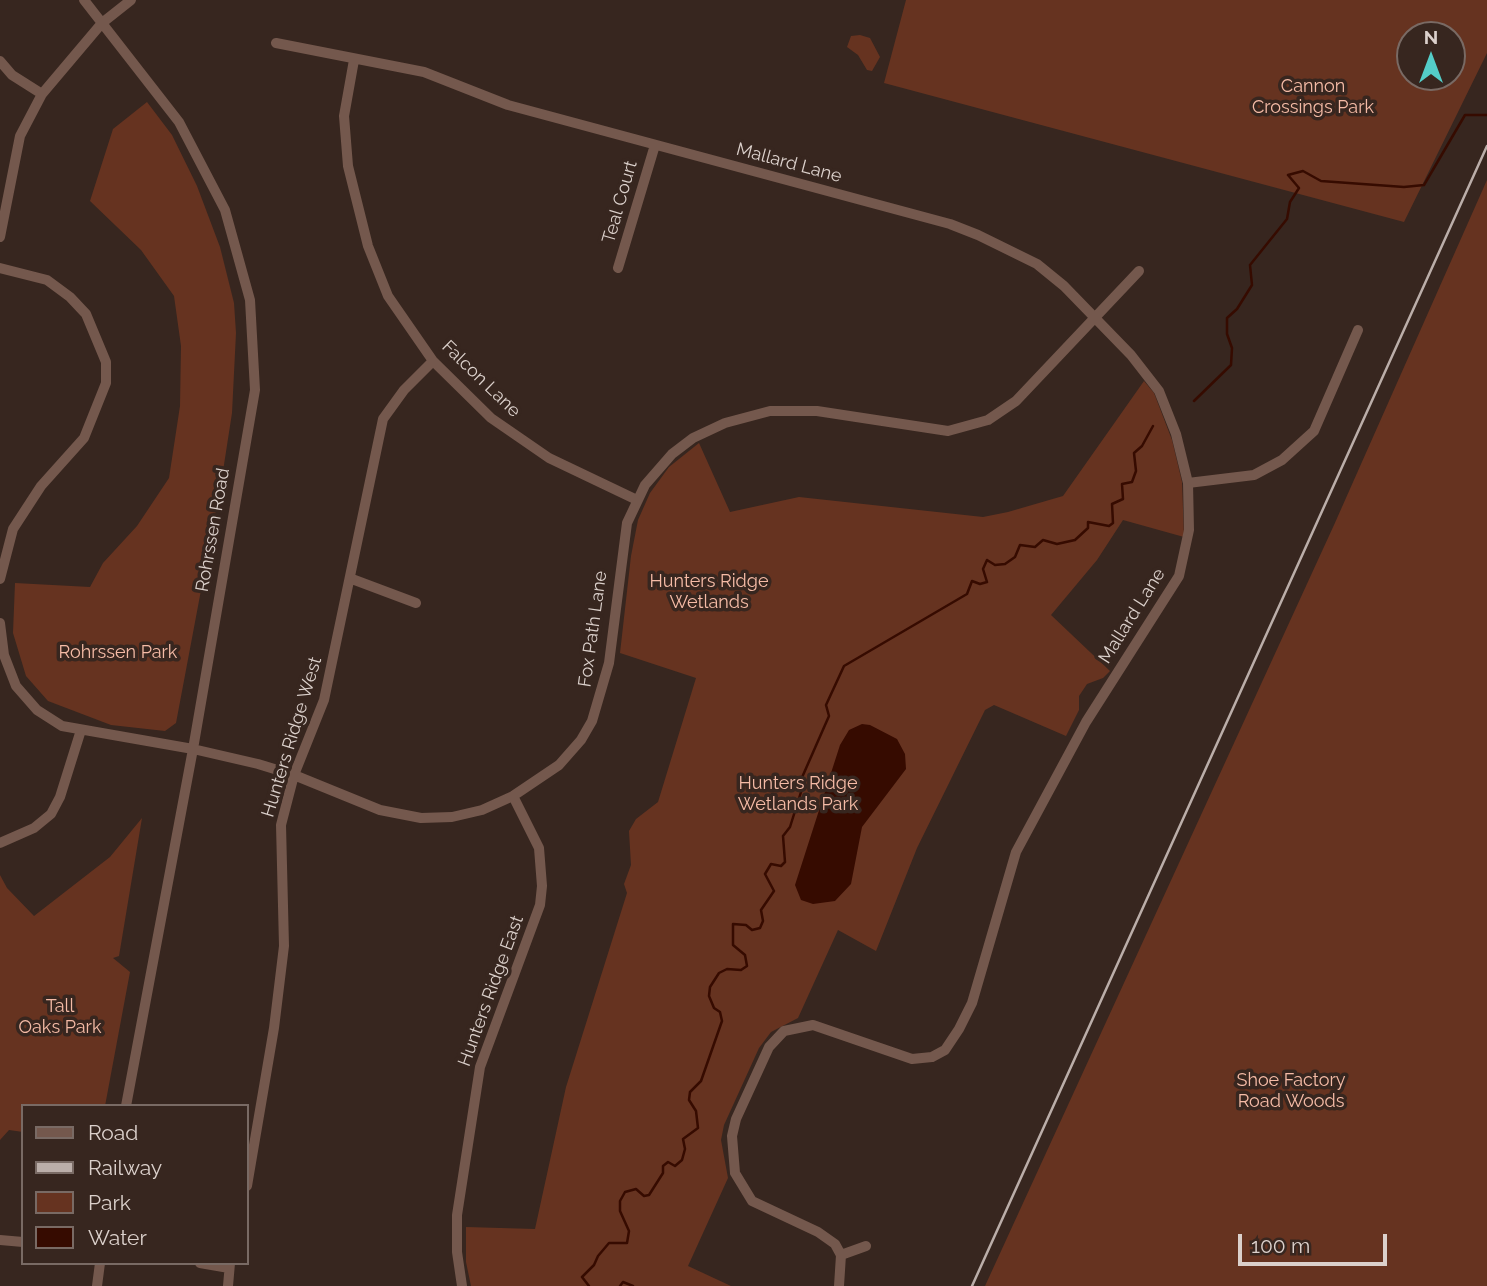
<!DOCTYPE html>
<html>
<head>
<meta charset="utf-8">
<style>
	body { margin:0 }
	#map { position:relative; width:1487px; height:1286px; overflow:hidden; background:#37261f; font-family:Raleway,sans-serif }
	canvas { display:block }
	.legend { position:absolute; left:21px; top:1104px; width:228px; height:161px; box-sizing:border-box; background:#37261f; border:2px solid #796a64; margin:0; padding:9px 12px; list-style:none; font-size:21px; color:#dbd0cb }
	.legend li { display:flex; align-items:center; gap:14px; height:35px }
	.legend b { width:35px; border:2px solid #796a64 }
	.north { position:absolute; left:1396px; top:21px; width:70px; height:70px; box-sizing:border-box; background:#37261f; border:2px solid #796a64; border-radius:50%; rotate:0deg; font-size:19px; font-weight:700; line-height:28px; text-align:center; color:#dbd0cb }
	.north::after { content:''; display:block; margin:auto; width:24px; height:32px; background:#54cdc8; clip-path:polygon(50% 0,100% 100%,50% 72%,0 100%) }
	.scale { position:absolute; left:1238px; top:1234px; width:149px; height:32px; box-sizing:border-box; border:4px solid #dbd0cb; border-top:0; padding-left:9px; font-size:21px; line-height:24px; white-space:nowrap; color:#dbd0cb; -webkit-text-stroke:5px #37261f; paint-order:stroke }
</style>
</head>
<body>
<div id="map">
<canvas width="1487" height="1286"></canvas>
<ul class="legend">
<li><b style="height:9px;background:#74584d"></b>Road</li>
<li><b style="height:9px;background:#bbaea9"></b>Railway</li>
<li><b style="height:19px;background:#663320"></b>Park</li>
<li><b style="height:19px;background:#360b00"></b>Water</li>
</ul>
<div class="north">N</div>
<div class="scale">100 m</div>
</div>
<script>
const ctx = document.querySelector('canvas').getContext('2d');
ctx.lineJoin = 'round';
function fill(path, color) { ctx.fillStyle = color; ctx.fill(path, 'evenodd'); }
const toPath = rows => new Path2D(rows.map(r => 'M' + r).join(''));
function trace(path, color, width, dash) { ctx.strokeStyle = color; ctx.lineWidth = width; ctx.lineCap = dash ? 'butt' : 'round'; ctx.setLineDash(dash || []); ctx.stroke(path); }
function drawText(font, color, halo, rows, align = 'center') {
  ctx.font = font + ' Raleway,sans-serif'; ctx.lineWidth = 7; ctx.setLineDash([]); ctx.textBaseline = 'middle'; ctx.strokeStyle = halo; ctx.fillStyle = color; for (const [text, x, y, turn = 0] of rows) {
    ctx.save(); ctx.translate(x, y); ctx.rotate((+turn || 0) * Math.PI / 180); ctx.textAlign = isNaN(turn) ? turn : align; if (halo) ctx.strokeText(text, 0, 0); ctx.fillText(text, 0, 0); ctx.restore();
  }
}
fill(toPath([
	[906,0,1487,0,1487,53,1404,222,884,83],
	[1410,35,1452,35,1452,77,1410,77],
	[860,35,870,38,880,57,872,71,867,70,858,55,847,47,851,36],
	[147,102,172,135,197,186,220,247,234,303,236,333,232,413,221,484,176,723,165,731,111,725,48,701,26,676,13,633,15,583,90,587,103,563,137,526,169,478,180,406,181,346,174,296,141,250,90,201,113,129],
	[1487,180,1487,1286,985,1286,1334,525],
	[1144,381,1154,393,1172,440,1182,482,1184,537,1123,520,1097,560,1051,615,1110,671,1103,678,1087,684,1079,696,1079,710,1066,736,994,705,985,710,917,848,876,951,838,930,798,1018,771,1032,759,1048,724,1125,721,1140,728,1178,688,1266,731,1286,471,1286,466,1262,466,1227,535,1229,566,1087,627,893,624,884,631,865,629,831,636,819,658,802,696,678,620,653,631,556,638,520,650,493,669,467,699,443,730,512,799,497,983,517,1008,512,1063,496],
	[142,818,119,956,113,958,130,972,105,1106,23,1106,23,1132,9,1130,0,1140,0,875,7,888,34,916,110,857]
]), '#663320');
fill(toPath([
	[862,724,870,725,897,739,905,754,906,769,862,827,851,884,835,901,813,904,801,900,795,885,840,745,849,730]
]), '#360b00');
trace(toPath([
	[1194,401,1231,365,1232,348,1227,334,1227,318,1237,309,1252,285,1250,265,1287,219,1290,202,1299,188,1288,175,1303,171,1321,181,1404,187,1424,185,1465,115,1487,115],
	[589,1286,582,1277,594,1265,598,1256,609,1243,627,1243,629,1231,620,1211,620,1201,625,1192,636,1189,644,1196,649,1195,663,1173,663,1166,668,1162,675,1166,682,1160,685,1149,683,1139,698,1128,696,1111,689,1100,690,1092,701,1081,722,1021,720,1012,714,1008,709,996,710,987,719,973,727,969,741,970,747,966,745,955,733,945,733,924,746,925,752,930,760,928,763,921,761,910,774,891,765,874,771,864,781,866,785,862,783,836,790,827,801,792,800,782,829,716,826,705,844,666,967,594,972,581,980,584,987,582,983,569,987,560,995,565,1005,564,1015,557,1020,545,1035,547,1043,540,1057,544,1075,540,1088,528,1088,522,1109,526,1113,523,1112,504,1123,499,1122,484,1132,482,1136,471,1134,453,1142,446,1153,426],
	[620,1286,623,1282,633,1286]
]), '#360b00', 2.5);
trace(toPath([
	[84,0,179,122,225,210,250,300,255,390,193,749,126,1106],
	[276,43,424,72,508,105,950,224,978,235,1037,264,1064,286,1131,355,1159,391,1176,434,1188,483,1189,530,1179,576,1086,722,1016,852,972,1003,959,1029,945,1050,932,1057,912,1059,813,1025,784,1031,769,1047,736,1119,732,1136,735,1173,752,1201,818,1232,835,1244,841,1255,839,1286],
	[354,60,344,116,348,166,368,246,388,296,433,361,491,418,549,458,637,500],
	[0,61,12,75,42,94],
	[0,237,20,136,42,94,102,23,131,0],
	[0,268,47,280,70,297,86,314,106,362,106,383,84,438,41,486,13,529,0,579],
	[618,268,655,145],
	[1188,483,1254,475,1282,460,1314,431,1358,330],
	[352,579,416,603],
	[0,623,4,655,16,686,37,710,62,726,193,749,258,764,294,775,380,810,421,818,452,817,482,810,513,796,559,765,581,740,592,721,609,663,627,523,645,485,672,454,693,438,725,423,770,411,817,411,948,431,988,420,1016,401,1139,271],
	[0,843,34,828,51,814,60,797,81,730],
	[247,1186,274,1028,284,946,281,825,294,775,324,700,383,419,404,390,433,361],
	[0,1240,23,1242],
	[841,1255,866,1246],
	[200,1263,229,1268],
	[97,1286,100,1263],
	[228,1286,230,1263],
	[462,1286,457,1252,457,1215,480,1067,540,905,542,886,539,848,513,796]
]), '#74584d', 10);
trace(toPath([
	[972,1286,1487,146]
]), '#bbaea9', 2.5);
drawText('18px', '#f5bba6', '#37261f', [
	["Cannon",1313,87],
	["Crossings Park",1313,108],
	["Hunters Ridge",709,582],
	["Wetlands",709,603],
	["Rohrssen Park",118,653],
	["Hunters Ridge",798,784],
	["Wetlands Park",798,805],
	["Tall",60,1007],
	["Oaks Park",60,1028],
	["Shoe Factory",1291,1081],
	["Road Woods",1291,1102]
]);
drawText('18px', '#dbd0cb', '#37261f', [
	["Mallard Lane",789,163,15],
	["Teal Court",620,202,-74],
	["Falcon Lane",481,379,44],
	["Rohrssen Road",213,530,-80],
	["Mallard Lane",1132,616,-58],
	["Fox Path Lane",593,629,-82],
	["Hunters Ridge West",292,737,-73],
	["Hunters Ridge East",491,991,-70]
]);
</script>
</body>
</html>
